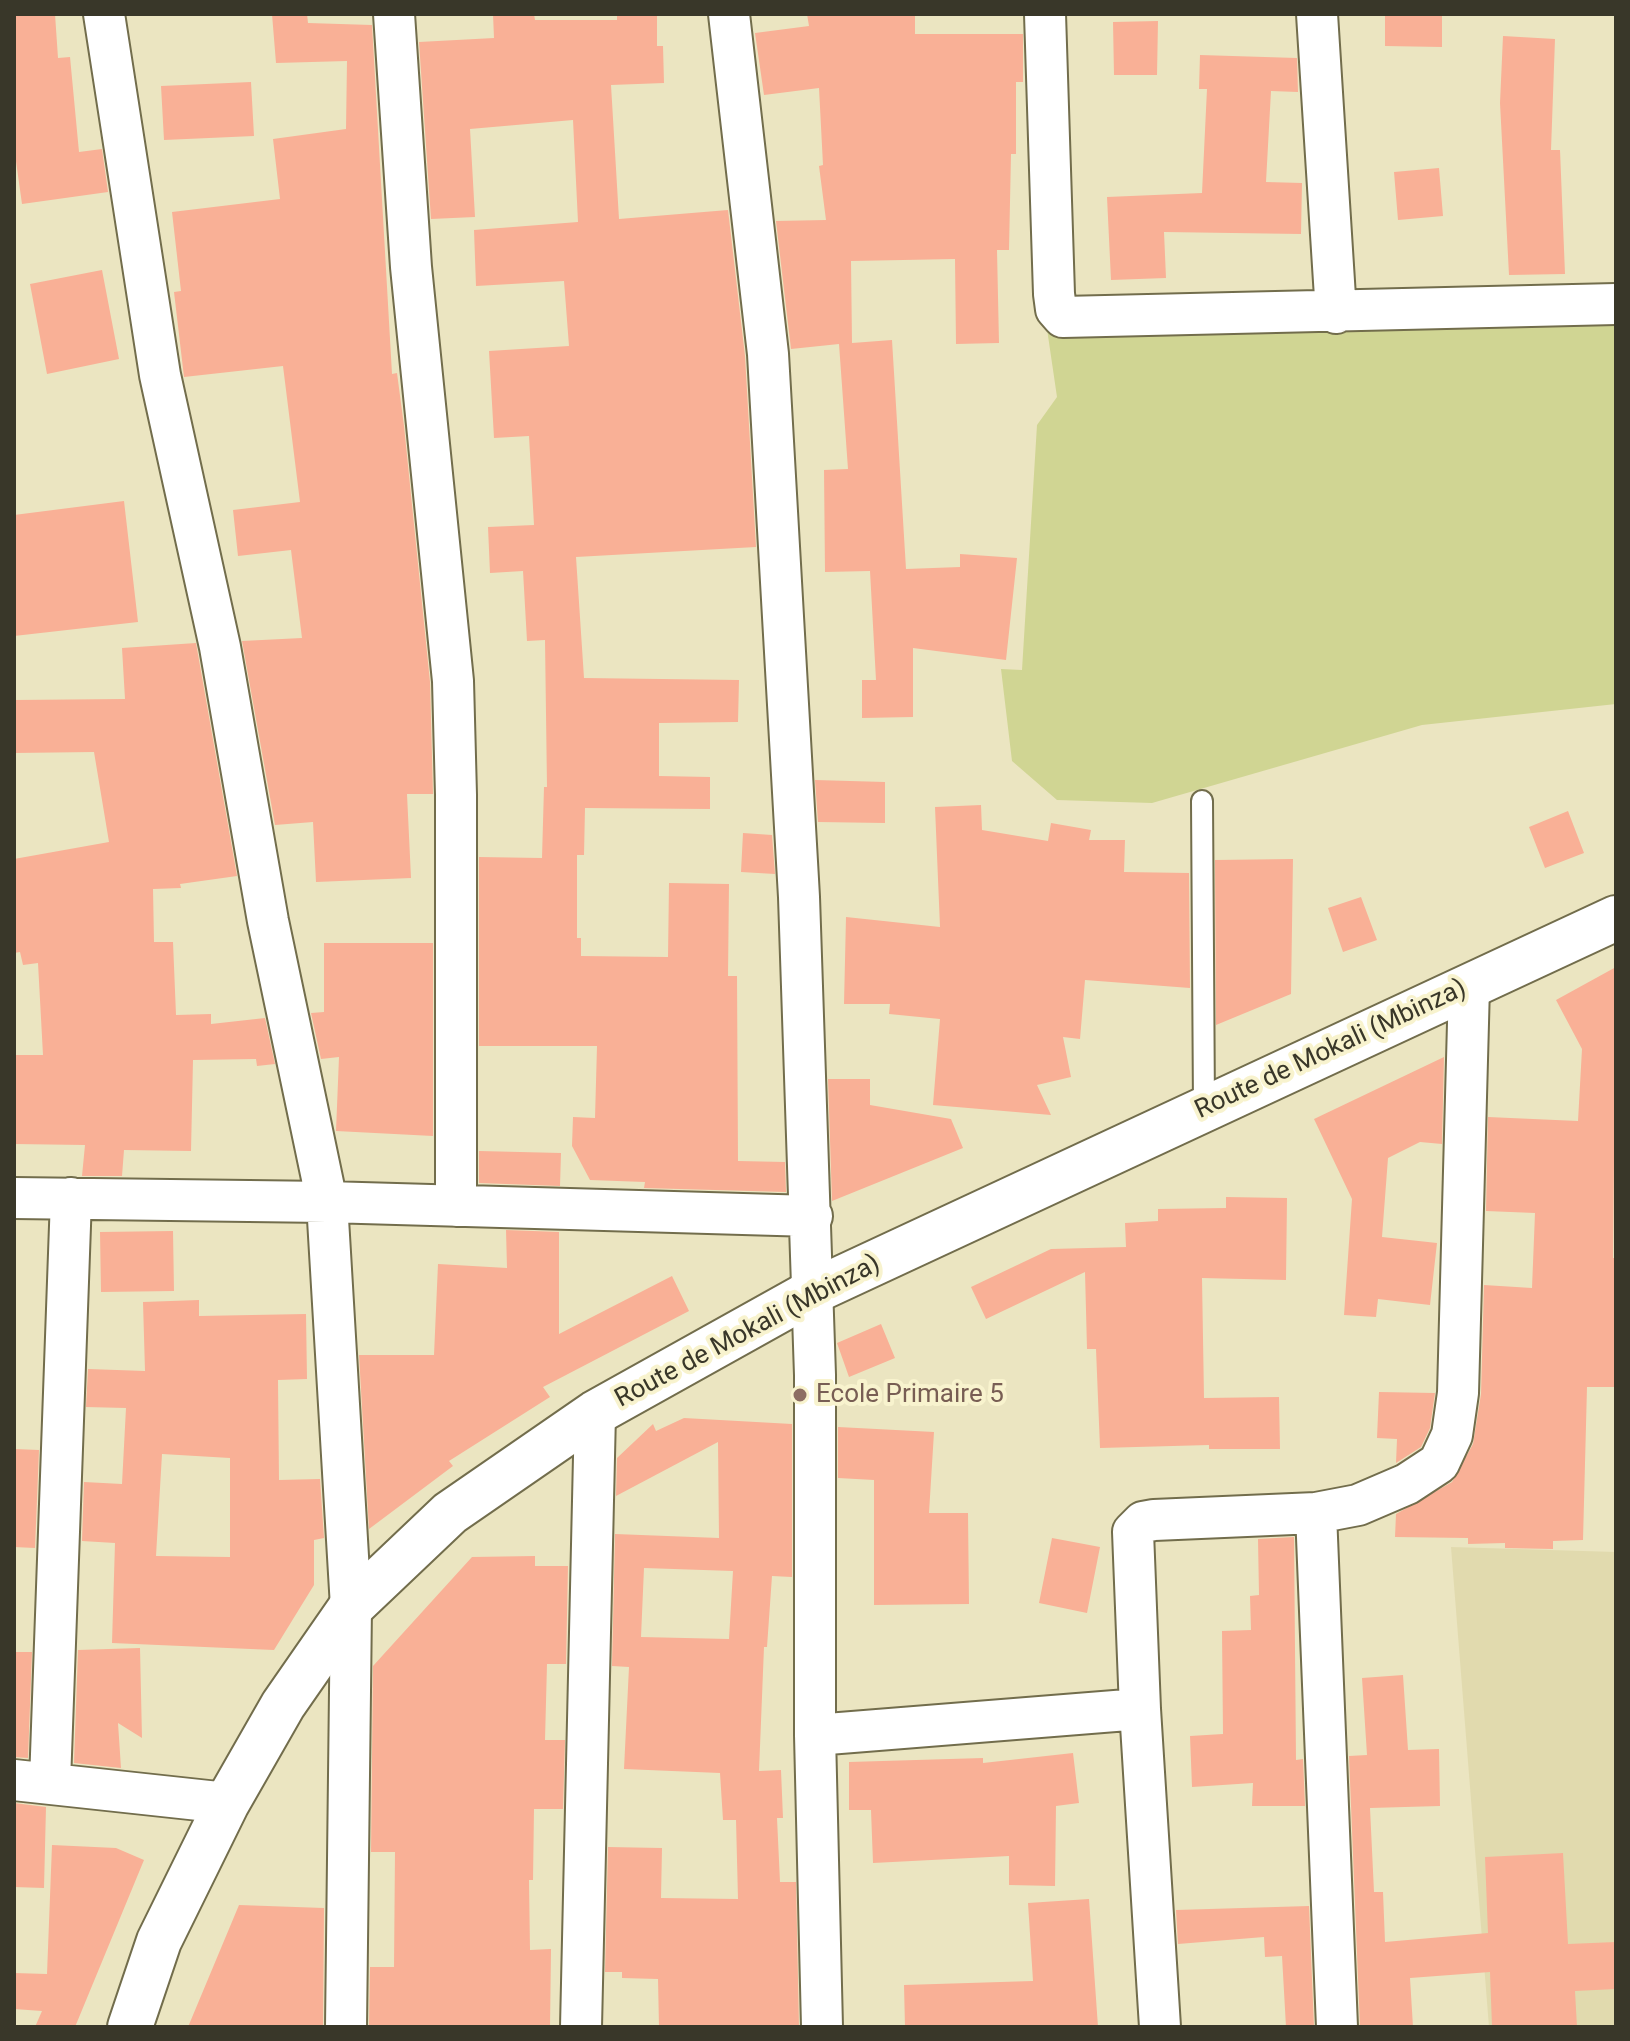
<!DOCTYPE html>
<html>
<head>
<meta charset="utf-8">
<style>
	body { margin:0 }
	#map { position:relative; width:1630px; height:2041px; overflow:hidden; background:#ebe5c1; font-family:Roboto,sans-serif }
	canvas { display:block }
	.frame { position:absolute; inset:0; border:16px solid #393729; pointer-events:none }
</style>
</head>
<body>
<div id="map">
<canvas width="1630" height="2041"></canvas>
<div class="frame"></div>
</div>
<script>
const ctx = document.querySelector('canvas').getContext('2d');
ctx.lineJoin = 'round';
function fill(path, color) { ctx.fillStyle = color; ctx.fill(path, 'evenodd'); }
const toPath = rows => new Path2D(rows.map(r => 'M' + r).join(''));
function trace(path, color, width, dash) { ctx.strokeStyle = color; ctx.lineWidth = width; ctx.lineCap = dash ? 'butt' : 'round'; ctx.setLineDash(dash || []); ctx.stroke(path); }
function drawText(font, color, halo, rows, align = 'center') {
  ctx.font = font + ' Roboto,sans-serif'; ctx.lineWidth = 8; ctx.setLineDash([]); ctx.textBaseline = 'middle'; ctx.strokeStyle = halo; ctx.fillStyle = color; for (const [text, x, y, turn = 0] of rows) {
    ctx.save(); ctx.translate(x, y); ctx.rotate((+turn || 0) * Math.PI / 180); ctx.textAlign = isNaN(turn) ? turn : align; if (halo) ctx.strokeText(text, 0, 0); ctx.fillText(text, 0, 0); ctx.restore();
  }
}
fill(toPath([
	[1451,1547,1616,1552,1616,2027,1489,2027]
]), '#e1daae');
fill(toPath([
	[1616,315,1616,704,1422,725,1152,803,1057,800,1012,761,1001,669,1022,670,1037,425,1057,397,1047,329]
]), '#d0d593');
fill(toPath([
	[55,14,58,58,70,57,79,152,102,149,108,192,22,204,14,147,14,15],
	[272,14,307,14,308,23,372,25,392,374,397,373,404,426,430,682,433,794,407,794,411,878,316,882,313,822,275,825,242,641,302,638,291,550,238,556,233,510,300,502,283,366,184,377,174,292,181,291,172,212,280,199,273,139,346,129,347,61,276,63],
	[493,14,534,14,535,20,617,20,617,14,657,14,657,46,663,46,664,83,611,85,619,219,728,210,745,356,756,547,576,557,584,678,739,680,738,722,659,723,659,776,710,777,710,809,585,808,584,855,577,855,577,938,581,938,581,956,668,957,669,883,729,884,728,976,737,976,738,1161,785,1162,786,1192,644,1188,645,1182,590,1180,572,1146,573,1117,595,1118,597,1046,479,1046,479,857,542,858,544,787,547,787,545,640,527,641,523,571,490,573,488,527,534,525,529,436,494,438,489,351,569,346,564,281,476,286,474,230,578,222,573,120,470,129,475,217,431,219,419,42,494,38],
	[807,14,915,14,915,34,1023,34,1023,82,1016,82,1016,154,1011,154,1009,250,997,250,999,343,956,344,955,259,851,261,852,343,892,340,906,569,960,567,960,554,1017,558,1006,660,913,648,913,717,862,718,862,680,876,680,870,571,825,572,824,470,848,469,839,344,791,349,776,221,826,220,819,166,823,165,819,88,764,95,755,33,809,26],
	[1385,14,1442,14,1442,47,1385,46],
	[1158,21,1157,75,1114,75,1113,22],
	[1503,36,1555,39,1551,150,1560,150,1565,274,1509,275,1500,103],
	[1200,55,1297,58,1298,92,1271,91,1266,182,1302,183,1301,234,1164,232,1166,278,1111,280,1107,197,1202,193,1207,89,1199,89],
	[251,82,254,136,164,140,161,86],
	[1439,168,1443,216,1398,220,1394,172],
	[102,270,119,359,47,374,30,284],
	[124,501,138,622,14,636,14,515],
	[196,643,237,876,180,884,181,888,153,889,154,942,173,942,176,1015,211,1014,211,1024,265,1018,275,1064,257,1066,256,1059,193,1060,191,1151,124,1150,122,1176,82,1176,85,1145,14,1144,15,1055,43,1055,38,963,23,965,20,952,14,953,14,859,109,842,94,752,14,753,14,700,125,699,122,648],
	[815,780,885,782,885,823,818,822],
	[981,805,982,830,1048,841,1051,823,1091,830,1089,840,1125,840,1124,872,1189,873,1190,988,1085,980,1080,1039,1063,1037,1071,1077,1037,1085,1051,1115,933,1105,940,1019,889,1014,890,1004,844,1004,846,917,940,927,935,807],
	[1568,811,1584,853,1545,868,1529,827],
	[743,833,772,835,775,874,741,872],
	[1293,859,1291,994,1216,1025,1215,860],
	[1361,897,1377,940,1343,952,1328,908],
	[324,943,433,943,433,1136,336,1131,339,1057,321,1059,311,1013,324,1012],
	[1616,967,1613,1258,1616,1258,1616,1387,1587,1387,1583,1540,1553,1541,1553,1549,1505,1548,1505,1543,1468,1544,1468,1538,1395,1537,1396,1514,1452,1482,1473,1444,1481,1394,1484,1285,1532,1288,1535,1213,1486,1211,1488,1117,1578,1121,1582,1049,1556,1000],
	[1444,1057,1442,1144,1420,1142,1388,1158,1382,1237,1437,1243,1430,1305,1378,1299,1376,1317,1344,1315,1352,1199,1314,1119],
	[828,1079,870,1079,870,1105,951,1119,963,1148,832,1201],
	[479,1151,561,1153,560,1186,479,1183],
	[1226,1197,1287,1198,1286,1280,1202,1278,1204,1398,1279,1397,1280,1449,1209,1449,1209,1445,1100,1448,1096,1349,1087,1349,1085,1272,986,1319,971,1287,1051,1249,1126,1247,1125,1223,1158,1221,1158,1209,1226,1208],
	[506,1230,559,1232,559,1334,672,1276,689,1311,543,1387,550,1397,449,1461,453,1466,369,1529,359,1355,434,1355,438,1264,507,1268],
	[173,1231,174,1291,101,1292,100,1232],
	[199,1300,199,1316,306,1314,307,1379,278,1380,279,1480,320,1479,324,1538,314,1540,314,1585,274,1650,112,1643,115,1543,82,1541,84,1482,122,1484,126,1408,86,1407,88,1369,145,1371,143,1302],
	[162,1454,230,1458,230,1557,156,1556],
	[881,1324,895,1358,849,1377,837,1343],
	[1379,1392,1435,1393,1430,1428,1421,1447,1396,1463,1397,1439,1377,1438],
	[684,1418,792,1424,792,1577,772,1576,767,1647,764,1647,759,1771,781,1770,783,1818,777,1818,780,1882,796,1882,799,2027,659,2027,658,1979,622,1978,622,1972,605,1972,608,1847,662,1848,661,1898,738,1899,736,1820,723,1820,720,1773,624,1769,629,1667,612,1666,615,1534,719,1538,718,1442,616,1496,617,1458,653,1424,656,1431],
	[644,1568,733,1571,729,1639,641,1637],
	[838,1427,934,1432,929,1513,968,1513,969,1604,874,1605,874,1480,838,1478],
	[14,1449,39,1450,35,1548,14,1547],
	[1294,1537,1296,1760,1303,1759,1305,1806,1252,1806,1253,1783,1192,1787,1190,1736,1223,1734,1222,1631,1251,1630,1250,1596,1259,1595,1258,1539],
	[1052,1538,1100,1547,1087,1613,1039,1603],
	[535,1556,535,1566,568,1566,566,1664,547,1664,545,1740,565,1740,563,1809,534,1809,533,1880,529,1880,530,1950,551,1949,550,2027,369,2027,370,1967,394,1967,395,1852,371,1852,373,1666,472,1557],
	[140,1648,142,1738,118,1723,121,1768,74,1763,78,1650],
	[14,1652,32,1652,28,1758,14,1757],
	[1403,1675,1408,1750,1439,1749,1440,1806,1370,1808,1374,1892,1383,1892,1385,1942,1488,1933,1485,1857,1563,1853,1568,1944,1616,1942,1616,1989,1575,1991,1577,2027,1492,2027,1490,1972,1410,1978,1413,2027,1360,2027,1349,1756,1367,1755,1362,1678],
	[1073,1753,1079,1803,1056,1806,1055,1886,1009,1885,1009,1856,873,1863,871,1810,849,1810,849,1762,983,1758,983,1763],
	[14,1803,46,1807,44,1888,14,1887],
	[52,1845,116,1848,144,1860,75,2027,35,2027,42,2011,14,2009,14,1973,47,1974],
	[1089,1899,1098,2027,905,2027,904,1985,1033,1981,1028,1903],
	[239,1905,324,1908,323,2027,188,2027],
	[1309,1906,1314,2027,1286,2027,1282,1956,1265,1957,1264,1937,1178,1944,1176,1910]
]), '#f9b096');
const service = toPath([
	[1202,801,1204,1108]
]);
const minor = toPath([
	[104,14,160,375,220,647,268,921,327,1202,351,1607,346,2027],
	[394,14,411,267,453,681,456,795,456,1206],
	[729,14,768,354,799,897,815,1375,815,1735,822,2027],
	[1045,14,1054,294,1056,309,1063,317,1616,304],
	[1317,14,1336,313],
	[14,1198,327,1202,812,1216],
	[1316,1513,1337,2027],
	[815,1735,1140,1709],
	[14,1780,227,1803],
	[50,1782,71,1198],
	[581,2027,595,1413],
	[1160,2027,1140,1709,1133,1532,1143,1522,1154,1520,1316,1513,1358,1505,1407,1484,1439,1463,1452,1435,1458,1393,1469,986]
]);
const tertiary = toPath([
	[130,2027,159,1941,227,1803,283,1705,351,1607,450,1513,595,1413,812,1292,1616,918]
]);
trace(service, '#726d4c', 24);
trace(minor, '#726d4c', 44);
trace(tertiary, '#726d4c', 48);
trace(service, '#fff', 20);
trace(minor, '#fff', 40);
trace(tertiary, '#fff', 44);
for (const [x, y, r, color] of [
	[800,1395,8,"#8d6e63"]
]) { const dot = new Path2D(); dot.arc(x, y, r, 0, 2 * Math.PI); ctx.fillStyle = color; ctx.fill(dot); trace(dot, '#f8f3ce', 3); }
drawText('26px', '#393729', '#f8f3ce', [
	["Route de Mokali (Mbinza)",1331,1050,-25],
	["Route de Mokali (Mbinza)",748,1332,-28]
]);
drawText('26px', '#785e54', '#f8f3ce', [
	["Ecole Primaire 5",816,1395]
], 'left');
</script>
</body>
</html>
